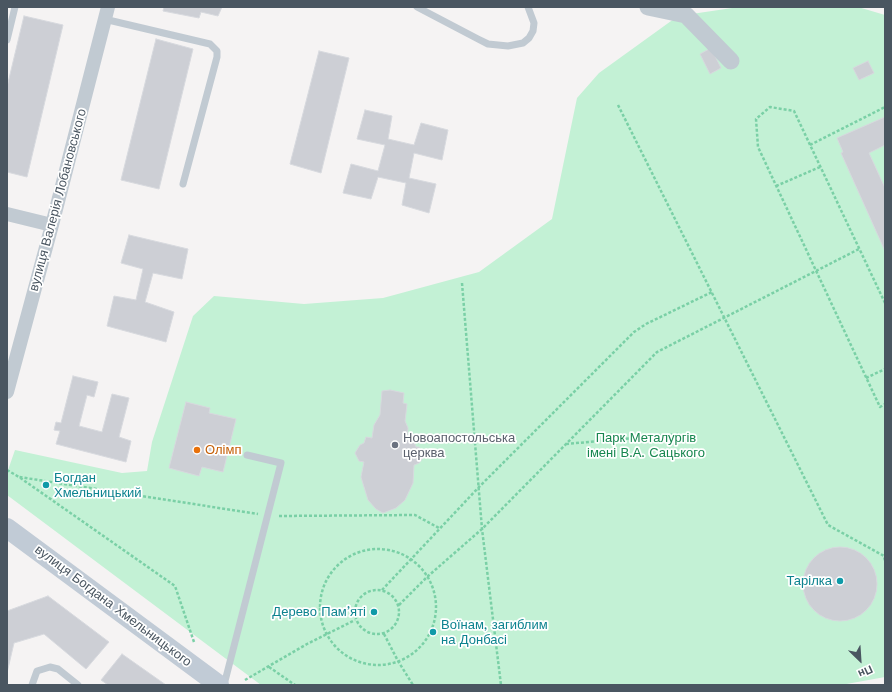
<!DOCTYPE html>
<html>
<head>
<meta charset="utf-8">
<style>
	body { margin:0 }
	#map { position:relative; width:892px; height:692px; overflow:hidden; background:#f5f3f3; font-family:"Work Sans",sans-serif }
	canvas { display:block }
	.frame { position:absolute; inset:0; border:8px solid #4a5661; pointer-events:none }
	.north { position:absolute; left:840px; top:640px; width:40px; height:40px; -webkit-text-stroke:3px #fff; paint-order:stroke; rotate:155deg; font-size:11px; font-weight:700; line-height:16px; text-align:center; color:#4a5661 }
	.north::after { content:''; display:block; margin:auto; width:14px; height:18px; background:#4a5661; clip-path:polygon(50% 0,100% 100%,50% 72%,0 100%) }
</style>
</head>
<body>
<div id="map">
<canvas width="892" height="692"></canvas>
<div class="frame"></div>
<div class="north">Пн</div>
</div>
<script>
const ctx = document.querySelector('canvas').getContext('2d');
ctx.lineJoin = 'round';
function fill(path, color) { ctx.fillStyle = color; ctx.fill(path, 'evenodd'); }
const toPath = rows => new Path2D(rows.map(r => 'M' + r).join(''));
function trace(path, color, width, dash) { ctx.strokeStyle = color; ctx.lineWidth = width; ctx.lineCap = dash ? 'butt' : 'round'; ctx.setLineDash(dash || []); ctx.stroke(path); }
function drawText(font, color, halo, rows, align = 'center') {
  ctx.font = font + ' "Work Sans",sans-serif'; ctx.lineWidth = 3.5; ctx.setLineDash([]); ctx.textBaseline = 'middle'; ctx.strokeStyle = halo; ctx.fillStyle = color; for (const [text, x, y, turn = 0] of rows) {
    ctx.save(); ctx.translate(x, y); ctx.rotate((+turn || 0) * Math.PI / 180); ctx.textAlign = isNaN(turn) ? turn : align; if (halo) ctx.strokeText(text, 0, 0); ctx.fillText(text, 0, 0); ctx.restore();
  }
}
fill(toPath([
	[739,7,858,7,885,15,885,677,841,685,261,685,7,495,7,473,15,450,122,473,147,471,152,442,193,316,214,296,304,304,383,298,479,272,552,219,577,98,599,73,678,16]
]), '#c3f1d5');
const building = toPath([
	[164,7,222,7,218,16,201,12,199,18,163,11,164,7],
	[24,16,63,25,27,177,7,172,7,87,24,16],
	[156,39,193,49,159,189,121,180,156,39],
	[711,48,721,68,710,74,700,54,711,48],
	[319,51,349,58,321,173,290,164,319,51],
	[868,61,874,73,859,80,853,68,868,61],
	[365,110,392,116,388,139,414,145,421,123,448,130,442,160,414,153,409,178,436,184,429,213,402,205,406,183,378,177,371,199,343,193,351,164,378,171,385,145,357,139,365,110],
	[885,117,885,145,869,153,885,188,885,251,841,153,843,152,837,138,885,117],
	[129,235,188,249,182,279,153,273,145,302,174,312,166,342,107,326,114,296,136,300,143,269,121,263,129,235],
	[73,376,98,382,94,397,87,395,79,426,102,432,112,394,129,398,119,437,131,441,126,462,56,444,60,431,54,430,56,422,61,423,73,376],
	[390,390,404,393,403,403,407,404,405,421,408,428,407,440,413,440,416,447,419,447,423,458,419,463,414,465,413,483,405,500,396,508,383,513,376,509,368,500,361,477,364,462,359,461,355,453,360,445,364,443,366,437,372,438,374,425,380,415,382,391,390,390],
	[186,402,210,408,209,413,236,419,223,472,202,467,199,476,169,468,186,402],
	'803 584a37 37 0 1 1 74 0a37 37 0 1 1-74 0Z',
	[48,596,109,642,86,669,44,634,14,643,7,673,7,611,48,596],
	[122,654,166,685,108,685,101,680,122,654]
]);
fill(building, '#cdcfd5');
trace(building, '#d7d9de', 1);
trace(toPath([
	[618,105,828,525,884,556,885,561],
	[810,145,885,107],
	[776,186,820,167],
	[462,283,482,529,501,685],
	[885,303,794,111,770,107,756,119,758,147,880,407,885,404],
	[866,378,885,369],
	[566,444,678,434],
	[7,470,19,477],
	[279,516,415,515,439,528],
	'320 607a58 58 0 1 1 116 0a58 58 0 1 1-116 0Z',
	'355 612a22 22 0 1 1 44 0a22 22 0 1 1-44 0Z',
	[382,590,479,487,634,332,646,324,712,292],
	[399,605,427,577,482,529,657,352,859,249],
	[384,634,398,661,413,685],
	[194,642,175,586,19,477,258,514],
	[269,667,295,685],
	[245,680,307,644,355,620]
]), '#7ad0a6', 2.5, [3, 2]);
trace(toPath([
	[417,7,478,39,488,44,508,46,523,43,529,38,533,31,534,23,528,7],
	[104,19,210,44,217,51,217,57,183,184],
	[7,40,15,7],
	[32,685,37,671,50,667,58,669,78,685],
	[224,685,281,463,247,455]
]), '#c1cad2', 7);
trace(toPath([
	[7,214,52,225],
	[7,392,52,225,108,7]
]), '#c1cad2', 14);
trace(toPath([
	[648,7,686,15,731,61]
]), '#c1cad2', 17);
trace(toPath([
	[7,528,219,685]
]), '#c1cbd6', 20);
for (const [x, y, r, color] of [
	[395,445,4,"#6b7280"],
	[197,450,4,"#e8710a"],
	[46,485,4,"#0f9aa8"],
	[840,581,4,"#0f9aa8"],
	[374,612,4,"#0f9aa8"],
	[433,632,4,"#0f9aa8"]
]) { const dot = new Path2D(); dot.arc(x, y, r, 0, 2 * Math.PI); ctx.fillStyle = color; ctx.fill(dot); trace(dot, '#fff', 1.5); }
drawText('13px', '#4a5661', '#fff', [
	["вулиця Валерія Лобановського",58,200,-75],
	["вулиця Богдана Хмельницького",113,606,37]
]);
drawText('13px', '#5b616d', '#fff', [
	["Новоапостольська",403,438],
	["церква",403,453]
], 'left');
drawText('13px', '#17864f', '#fff', [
	["Парк Металургів",646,438],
	["імені В.А. Сацького",646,453]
]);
drawText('13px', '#c56008', '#fff', [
	["Олімп",205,450]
], 'left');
drawText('13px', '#0d838f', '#fff', [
	["Богдан",54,478],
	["Хмельницький",54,493],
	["Тарілка",832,581,"right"],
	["Дерево Пам’яті",366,612,"right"],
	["Воїнам, загиблим",441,625],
	["на Донбасі",441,640]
], 'left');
</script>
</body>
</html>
